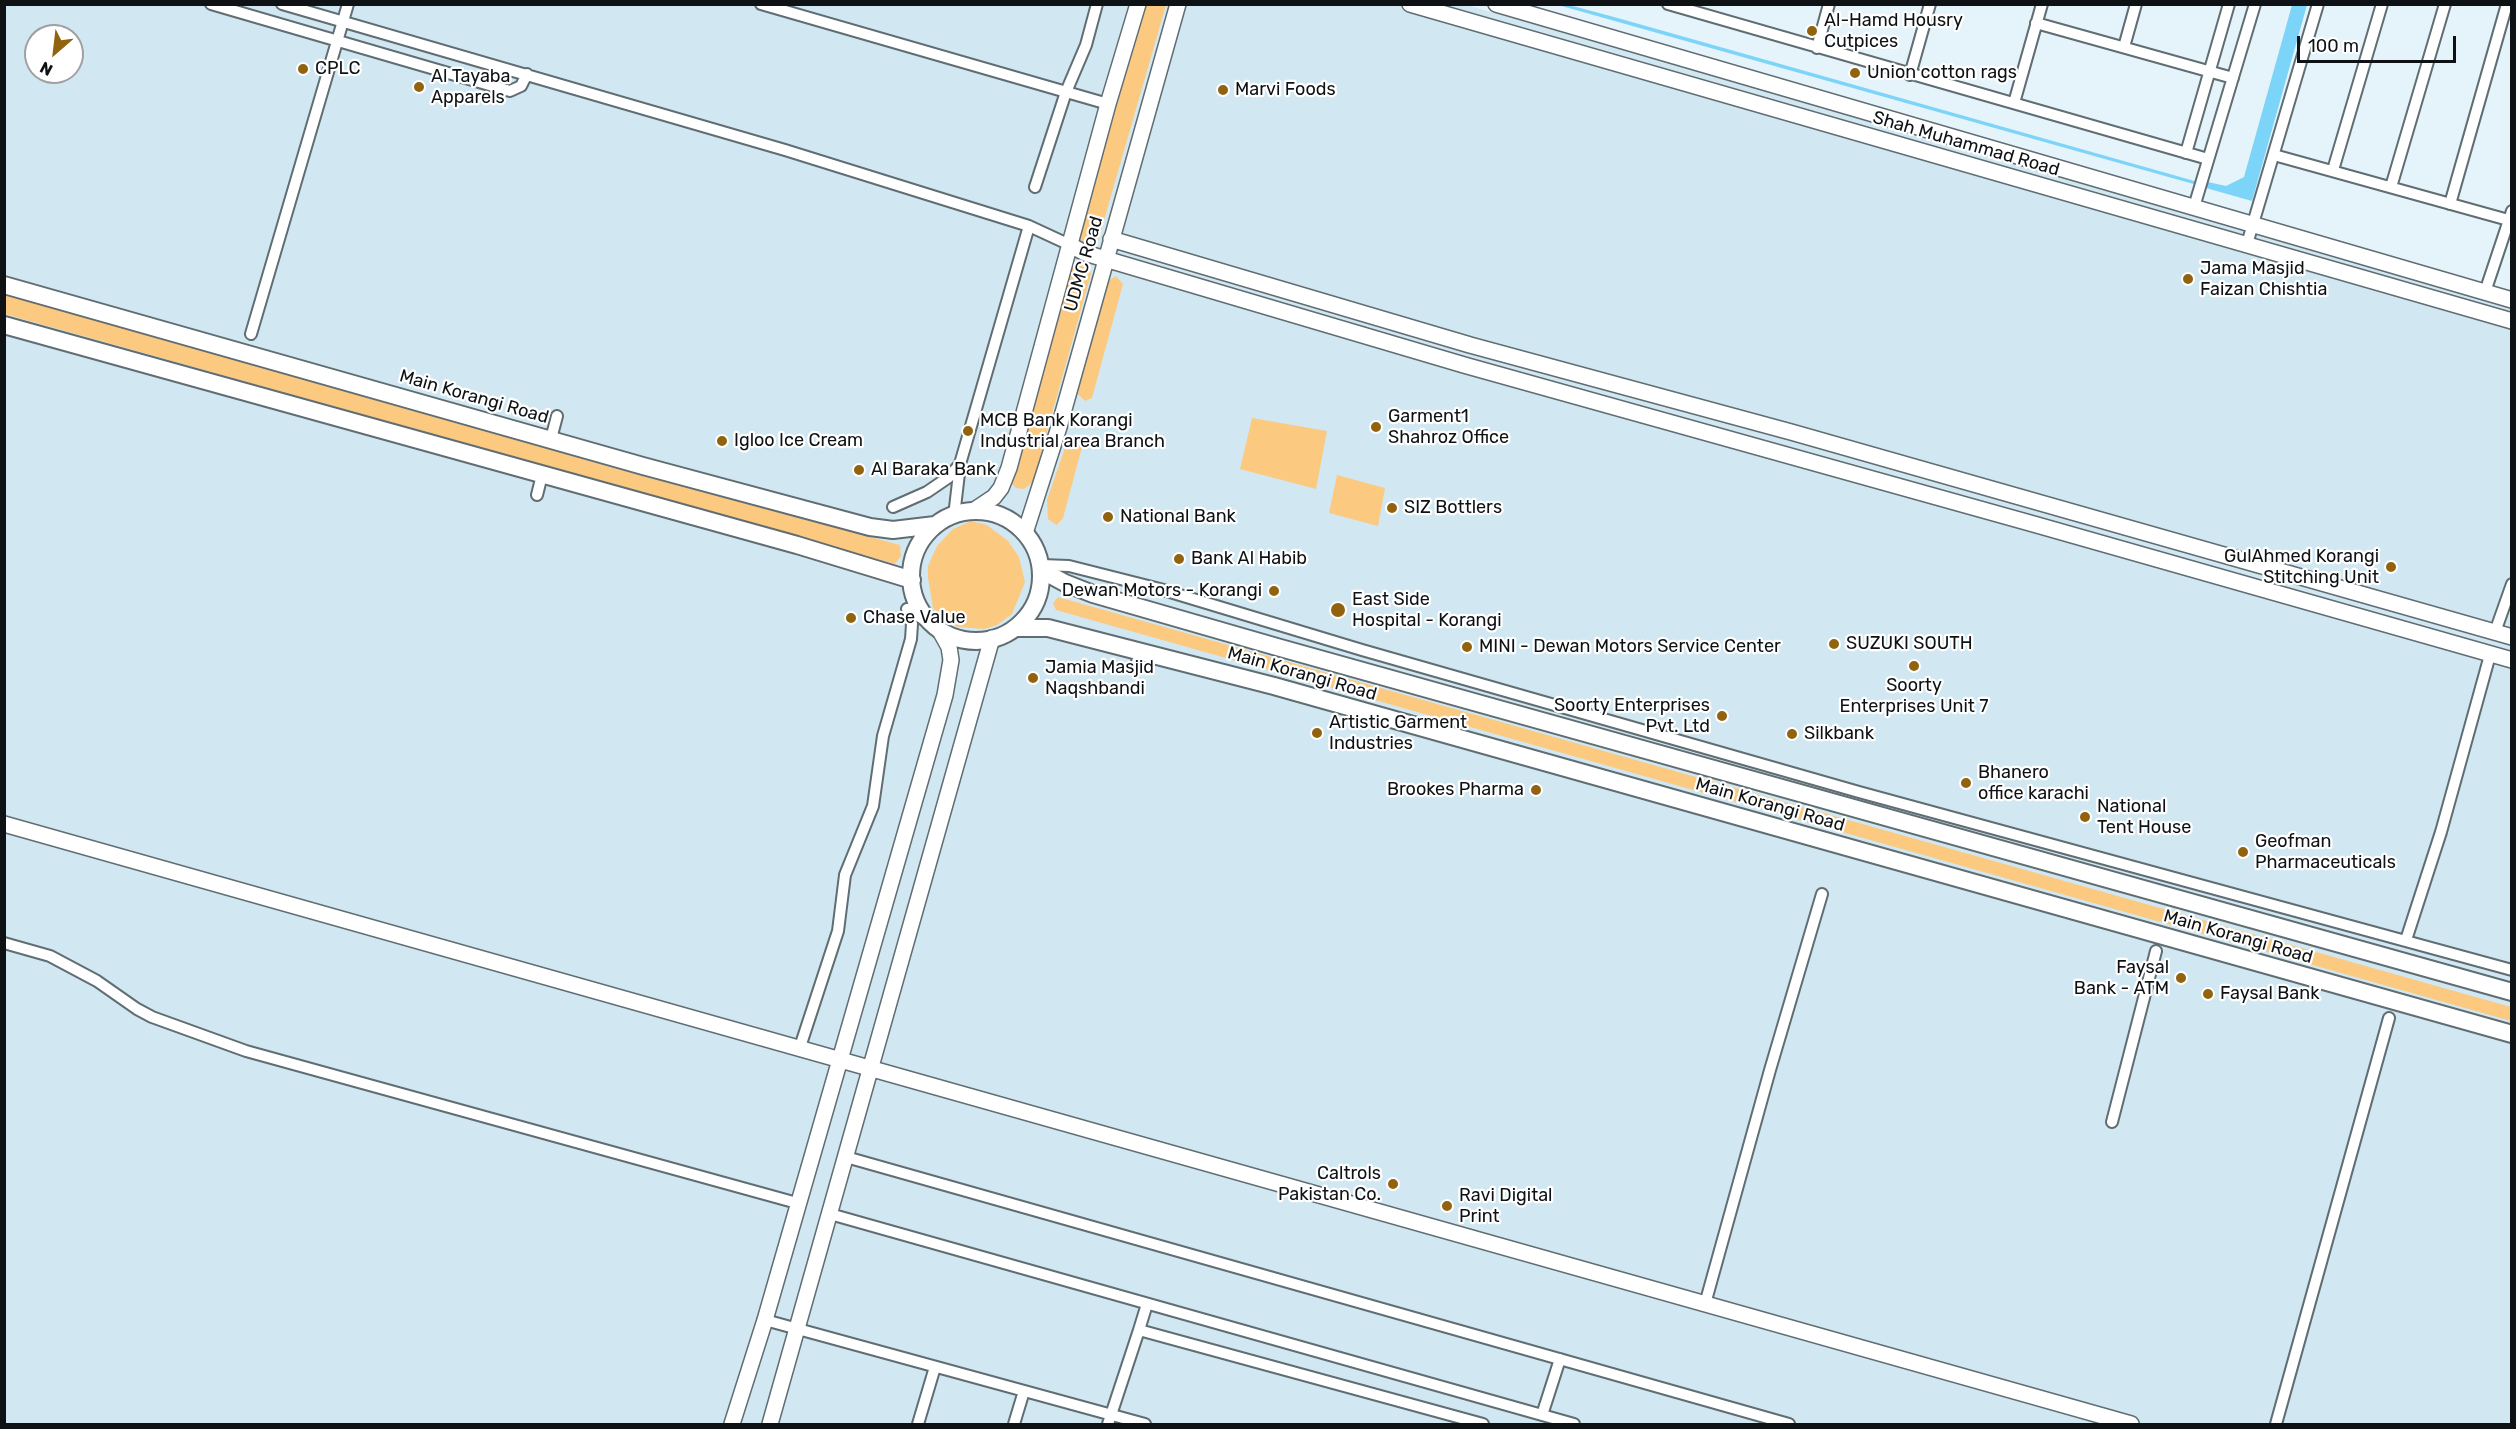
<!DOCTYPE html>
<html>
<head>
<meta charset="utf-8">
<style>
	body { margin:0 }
	#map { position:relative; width:2516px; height:1429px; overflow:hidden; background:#e5f3fa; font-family:Rubik,sans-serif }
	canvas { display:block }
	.frame { position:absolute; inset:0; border:6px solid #0e1215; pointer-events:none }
	.north { position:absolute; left:24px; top:24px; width:60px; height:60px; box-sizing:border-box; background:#fff; border:2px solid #9fa0a1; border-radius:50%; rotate:208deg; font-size:16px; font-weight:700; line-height:24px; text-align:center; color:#0e1215 }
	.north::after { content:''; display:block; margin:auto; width:21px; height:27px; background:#91630f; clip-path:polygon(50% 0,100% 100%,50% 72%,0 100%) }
	.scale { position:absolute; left:2297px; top:36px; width:159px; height:27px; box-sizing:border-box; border:3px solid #0e1215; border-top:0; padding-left:8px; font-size:18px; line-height:21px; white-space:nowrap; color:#0e1215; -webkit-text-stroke:4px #fff; paint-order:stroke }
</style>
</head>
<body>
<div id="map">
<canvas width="2516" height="1429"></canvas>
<div class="frame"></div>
<div class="north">N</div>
<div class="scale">100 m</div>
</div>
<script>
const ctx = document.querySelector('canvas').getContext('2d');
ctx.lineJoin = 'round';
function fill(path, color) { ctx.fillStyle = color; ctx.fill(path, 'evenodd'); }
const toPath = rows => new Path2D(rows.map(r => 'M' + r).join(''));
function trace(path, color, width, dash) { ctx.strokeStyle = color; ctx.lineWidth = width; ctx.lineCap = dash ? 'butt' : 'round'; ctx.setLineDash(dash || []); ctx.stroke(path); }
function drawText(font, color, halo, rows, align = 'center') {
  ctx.font = font + ' Rubik,sans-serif'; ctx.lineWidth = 4.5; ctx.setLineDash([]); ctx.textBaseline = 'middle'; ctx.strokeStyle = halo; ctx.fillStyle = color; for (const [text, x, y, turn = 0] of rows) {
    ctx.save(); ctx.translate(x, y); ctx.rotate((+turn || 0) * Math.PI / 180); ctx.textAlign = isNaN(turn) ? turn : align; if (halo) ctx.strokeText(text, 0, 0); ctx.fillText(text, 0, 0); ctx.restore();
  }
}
fill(toPath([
	[5,5,1466,5,2511,299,2511,1424,5,1424],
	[36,36,72,36,72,72,36,72]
]), '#d1e8f2');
fill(toPath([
	[1145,5,1166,5,1098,241,1089,249,1079,239],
	[1083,261,1089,266,1091,274,1033,482,1024,489,1016,488,1011,483,1072,264],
	[1116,276,1123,284,1092,398,1085,401,1077,393,1108,281],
	[4,291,285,371,610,467,900,545,901,556,895,564,5,314],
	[1252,418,1327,431,1316,489,1240,469],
	[1068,439,1077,441,1082,447,1063,518,1057,525,1048,519,1047,500],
	[1337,475,1385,488,1378,526,1329,513],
	[971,521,987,525,1008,541,1019,557,1025,582,1012,614,997,625,984,629,958,627,940,616,933,608,928,578,928,566,937,546,953,529],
	[1058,597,2511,1007,2511,1021,1056,610,1053,603]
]), '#fcc981');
fill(toPath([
	[1558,5,1569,5,1614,17,2198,182,2197,185],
	[2292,5,2307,5,2252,201,2206,188,2208,182,2226,186,2244,177]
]), '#7dd4f9');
const street = toPath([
	[211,4,510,91,521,86,527,74],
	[282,4,785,150,1029,226,1070,245],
	[761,4,1108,104],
	[1668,4,2208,159],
	[2036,23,2233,78],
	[2124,47,2136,4],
	[1817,48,1829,4],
	[1910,75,1930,4],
	[2014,103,2042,4],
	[2186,153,2229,4],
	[2274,155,2512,221],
	[2333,170,2382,4],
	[1035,187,1066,92,1086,45,1097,4],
	[2391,187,2445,4],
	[2450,204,2507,4],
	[2194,207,2255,4],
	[2247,244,2318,4],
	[2485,292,2512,211],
	[251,334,348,4],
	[551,439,557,416],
	[537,495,542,475],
	[893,507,927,492,949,477,960,464,1029,226],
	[954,516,960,465],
	[1041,565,1069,566,1160,589,1362,650,1859,792,2512,970],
	[907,609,939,629],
	[2495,632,2512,584],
	[1135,668,1141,650],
	[2406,940,2441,832,2490,655],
	[4,943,50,956,97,981,137,1009,152,1017,246,1051,797,1203],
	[800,1047,838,931,845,875,873,806,883,736,911,639,912,624,907,609],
	[2112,1122,2156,951],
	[846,1157,1789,1424],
	[830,1214,1574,1424],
	[1147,1304,1139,1330,1483,1424],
	[1705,1304,1770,1070,1822,894],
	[765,1320,1145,1424],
	[1542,1415,1560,1359],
	[918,1424,935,1367],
	[1014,1424,1024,1391],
	[1108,1424,1139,1330],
	[2276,1424,2389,1018]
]);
const secondary = toPath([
	[1410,4,2512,321],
	[1496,4,2512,300],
	[1111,239,1470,345,1791,432,2512,637],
	[1070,245,1085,253,1464,365,2037,525,2512,660],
	[973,511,994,497,1001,488,1009,468,1108,104,1138,4],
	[1025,533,1059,427,1178,4],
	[4,824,2131,1424],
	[732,1424,765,1320,945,695,951,660,949,647,939,629],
	[770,1424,992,638]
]);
const primary = toPath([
	[4,285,643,466,870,527,893,530,935,525],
	[4,325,797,545,912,580],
	'911 576a65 65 0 1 1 130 0a65 65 0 1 1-130 0Z',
	[1041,570,1065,583,1093,594,1277,647,2512,992],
	[1015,628,1048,628,1274,686,2512,1034]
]);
trace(street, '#606d72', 14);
trace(secondary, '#606d72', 18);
trace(primary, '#606d72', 20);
trace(street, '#fff', 10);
trace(secondary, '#fff', 15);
trace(primary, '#fff', 16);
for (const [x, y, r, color] of [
	[1812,31,6,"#91630f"],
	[303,69,6,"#91630f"],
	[1855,73,6,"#91630f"],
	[419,87,6,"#91630f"],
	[1223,90,6,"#91630f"],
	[2188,279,6,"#91630f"],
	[1376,427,6,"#91630f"],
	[968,431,6,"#91630f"],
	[722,441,6,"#91630f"],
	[859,470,6,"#91630f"],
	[1392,508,6,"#91630f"],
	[1108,517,6,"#91630f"],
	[1179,559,6,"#91630f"],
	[2391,567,6,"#91630f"],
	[1274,591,6,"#91630f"],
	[1338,610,8,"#91630f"],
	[851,618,6,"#91630f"],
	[1834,644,6,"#91630f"],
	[1467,647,6,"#91630f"],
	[1914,666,6,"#91630f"],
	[1033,678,6,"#91630f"],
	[1722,716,6,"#91630f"],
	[1317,733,6,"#91630f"],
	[1792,734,6,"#91630f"],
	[1966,783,6,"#91630f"],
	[1536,790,6,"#91630f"],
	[2085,817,6,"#91630f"],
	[2243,852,6,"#91630f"],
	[2181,978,6,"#91630f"],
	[2208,994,6,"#91630f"],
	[1393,1184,6,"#91630f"],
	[1447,1206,6,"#91630f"]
]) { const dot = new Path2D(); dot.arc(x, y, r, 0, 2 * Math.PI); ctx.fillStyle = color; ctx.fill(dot); trace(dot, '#fff', 2); }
drawText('18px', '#0e1215', '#fff', [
	["Al-Hamd Housry",1824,21],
	["Cutpices",1824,42],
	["CPLC",315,69],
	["Union cotton rags",1867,73],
	["Al Tayaba",431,77],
	["Apparels",431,98],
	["Marvi Foods",1235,90],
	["Jama Masjid",2200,269],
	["Faizan Chishtia",2200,290],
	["Garment1",1388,417],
	["Shahroz Office",1388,438],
	["MCB Bank Korangi",980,421],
	["Industrial area Branch",980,442],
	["Igloo Ice Cream",734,441],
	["Al Baraka Bank",871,470],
	["SIZ Bottlers",1404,508],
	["National Bank",1120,517],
	["GulAhmed Korangi",2379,557,"right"],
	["Stitching Unit",2379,578,"right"],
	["Bank Al Habib",1191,559],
	["Dewan Motors - Korangi",1262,591,"right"],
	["East Side",1352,600],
	["Hospital - Korangi",1352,621],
	["Chase Value",863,618],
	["SUZUKI SOUTH",1846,644],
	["MINI - Dewan Motors Service Center",1479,647],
	["Jamia Masjid",1045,668],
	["Naqshbandi",1045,689],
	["Soorty",1914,686,"center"],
	["Enterprises Unit 7",1914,707,"center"],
	["Soorty Enterprises",1710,706,"right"],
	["Pvt. Ltd",1710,727,"right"],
	["Artistic Garment",1329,723],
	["Industries",1329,744],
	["Silkbank",1804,734],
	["Bhanero",1978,773],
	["office karachi",1978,794],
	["Brookes Pharma",1524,790,"right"],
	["National",2097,807],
	["Tent House",2097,828],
	["Geofman",2255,842],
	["Pharmaceuticals",2255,863],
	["Faysal",2169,968,"right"],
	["Bank - ATM",2169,989,"right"],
	["Faysal Bank",2220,994],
	["Caltrols",1381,1174,"right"],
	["Pakistan Co.",1381,1195,"right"],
	["Ravi Digital",1459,1196],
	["Print",1459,1217]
], 'left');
drawText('18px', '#0e1215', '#fff', [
	["Shah Muhammad Road",1966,144,16],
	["UDMC Road",1084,264,-74],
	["Main Korangi Road",474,397,16],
	["Main Korangi Road",1302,674,16],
	["Main Korangi Road",1770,805,16],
	["Main Korangi Road",2238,937,16]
]);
</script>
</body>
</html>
